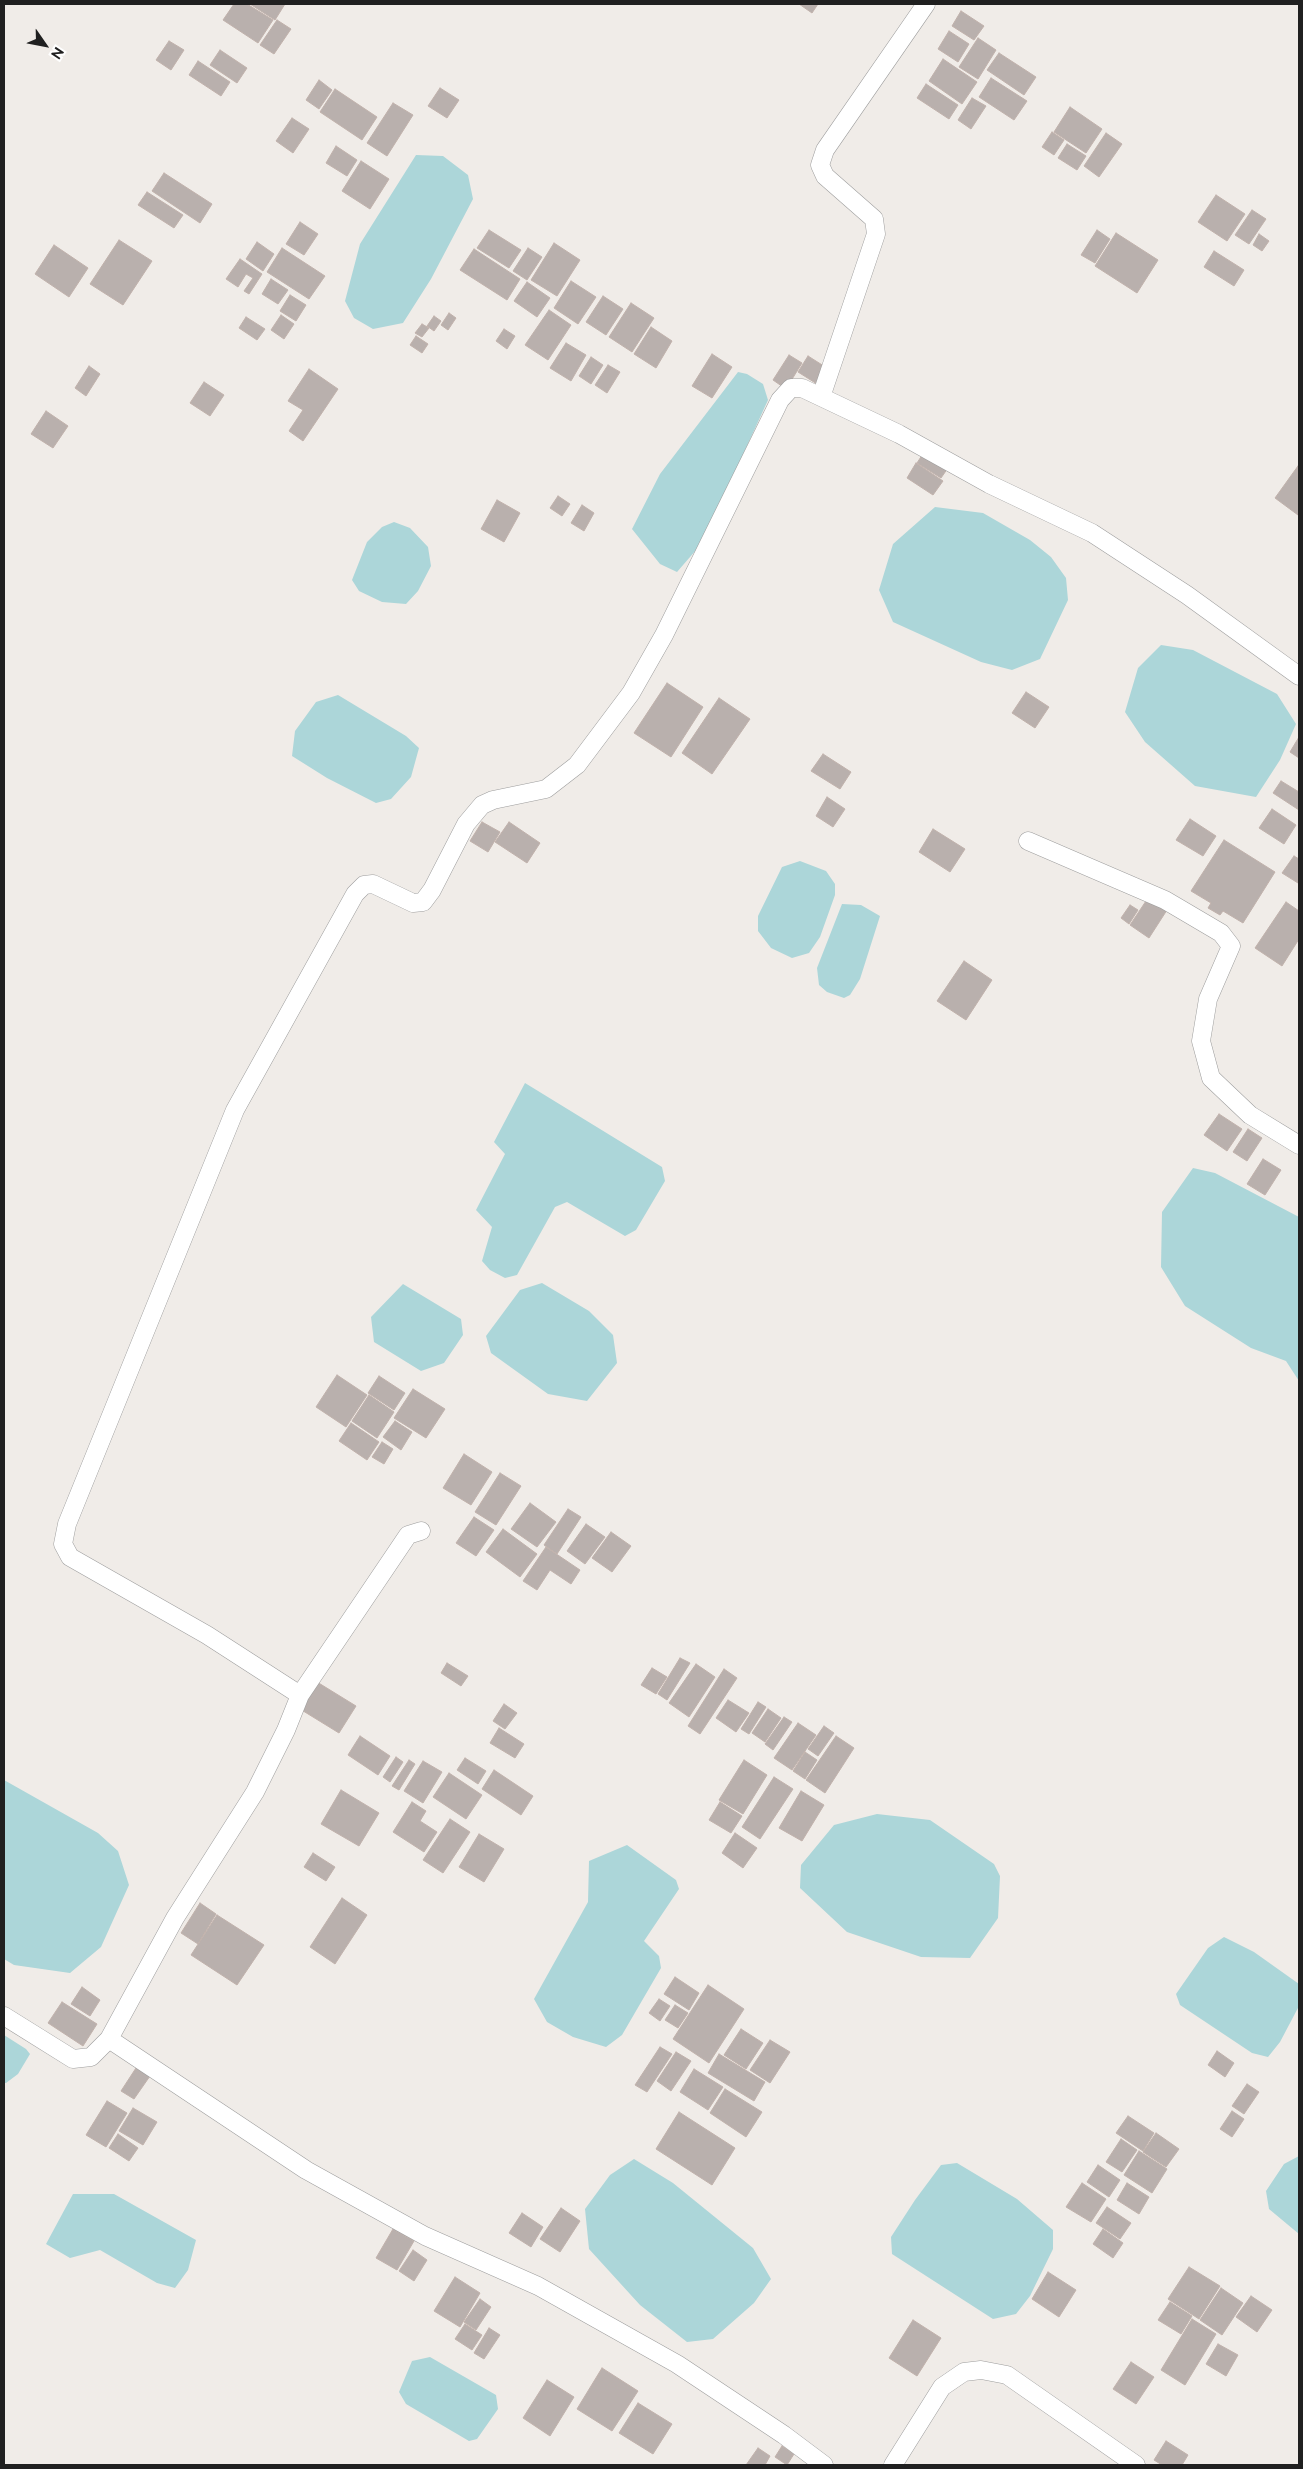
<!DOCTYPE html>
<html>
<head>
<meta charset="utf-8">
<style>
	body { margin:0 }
	#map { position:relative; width:1303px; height:2469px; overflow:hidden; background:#f0ece8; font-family:Raleway,sans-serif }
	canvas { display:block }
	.frame { position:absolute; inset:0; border:5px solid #202020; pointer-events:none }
	.north { position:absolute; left:20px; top:20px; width:50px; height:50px; -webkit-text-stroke:4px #fff; paint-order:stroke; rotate:123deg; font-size:14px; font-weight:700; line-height:20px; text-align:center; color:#202020 }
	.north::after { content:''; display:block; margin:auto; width:18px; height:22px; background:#202020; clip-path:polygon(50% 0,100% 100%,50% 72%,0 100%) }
</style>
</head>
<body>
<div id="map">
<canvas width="1303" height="2469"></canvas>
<div class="frame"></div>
<div class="north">N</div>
</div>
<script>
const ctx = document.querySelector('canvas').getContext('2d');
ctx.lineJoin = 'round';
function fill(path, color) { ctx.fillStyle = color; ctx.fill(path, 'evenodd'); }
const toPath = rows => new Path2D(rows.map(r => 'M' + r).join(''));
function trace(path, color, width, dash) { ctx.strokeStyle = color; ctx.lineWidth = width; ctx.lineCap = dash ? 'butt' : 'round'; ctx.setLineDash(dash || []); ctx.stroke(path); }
fill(toPath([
	[416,155,443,156,468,175,473,199,431,279,403,323,373,329,354,318,345,301,360,244],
	[738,372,747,374,763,384,768,400,703,542,677,572,660,564,632,529,660,474],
	[935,507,983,513,1030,540,1051,557,1066,578,1068,600,1040,659,1012,670,981,662,893,622,879,590,893,544],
	[394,522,410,528,428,547,431,566,418,591,406,604,382,602,359,591,352,580,367,542,382,527],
	[1161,645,1193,650,1277,694,1296,724,1280,760,1256,797,1195,786,1145,742,1125,712,1138,668],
	[338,695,406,736,419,748,411,777,391,799,376,803,327,778,292,756,295,731,316,702],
	[800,861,826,871,835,884,835,895,820,937,809,953,792,958,771,948,758,931,758,916,782,867],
	[842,904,861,905,880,916,860,979,850,995,844,998,827,992,819,985,817,968],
	[525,1083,662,1167,665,1181,636,1230,625,1236,567,1202,555,1207,517,1275,505,1278,490,1270,482,1261,492,1227,476,1210,505,1154,494,1142],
	[1193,1168,1215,1173,1299,1217,1299,1381,1286,1361,1251,1348,1185,1306,1161,1267,1162,1212],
	[542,1283,589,1311,613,1335,617,1363,587,1401,548,1394,491,1353,486,1336,520,1290],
	[403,1284,461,1319,463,1335,444,1363,421,1371,374,1342,371,1317],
	[4,1780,98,1833,118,1851,129,1885,101,1947,70,1973,14,1965,4,1959],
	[877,1814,930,1820,994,1864,1000,1876,998,1918,970,1958,921,1957,847,1932,800,1888,801,1865,834,1825],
	[627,1845,676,1880,679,1889,644,1941,659,1956,661,1968,622,2035,606,2047,573,2037,547,2022,534,1999,588,1902,589,1861],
	[1224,1937,1254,1952,1299,1984,1299,2006,1280,2042,1268,2057,1252,2053,1180,2005,1176,1994,1208,1948],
	[4,2035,26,2049,30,2054,18,2074,6,2083,4,2083],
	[1299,2156,1299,2234,1269,2209,1266,2191,1284,2164],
	[634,2159,673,2183,753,2248,771,2279,754,2303,713,2339,687,2342,640,2305,589,2249,585,2209,610,2175],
	[957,2163,1017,2199,1053,2230,1053,2249,1030,2296,1016,2314,993,2319,892,2254,891,2237,915,2200,941,2165],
	[73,2194,114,2194,196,2240,188,2270,175,2288,157,2283,100,2250,70,2258,46,2244],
	[430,2357,496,2395,498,2409,477,2439,469,2441,406,2404,399,2392,412,2361]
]), '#acd6d9');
const building = toPath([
	[234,4,247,4,273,20,258,43,223,20,234,4],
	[250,4,285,4,275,20,250,4],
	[799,4,818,4,812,13,799,4],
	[961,11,984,26,974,40,952,26,961,11],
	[277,20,291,29,274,54,260,45,277,20],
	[949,31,969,44,958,62,938,49,949,31],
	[978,38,996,50,978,79,959,67,978,38],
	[169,41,184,50,171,70,156,60,169,41],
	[220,50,247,68,237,83,210,65,220,50],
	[999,53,1036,77,1024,95,987,70,999,53],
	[943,59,977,82,962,104,929,81,943,59],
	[198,61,230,82,221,96,189,75,198,61],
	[991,78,1027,101,1014,120,979,97,991,78],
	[319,80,332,90,319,109,306,100,319,80],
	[926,84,958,105,949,119,917,98,926,84],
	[440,88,459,100,447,118,428,106,440,88],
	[335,89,377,117,362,140,320,112,335,89],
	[972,98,986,106,971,129,958,120,972,98],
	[393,103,413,115,387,156,367,143,393,103],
	[1070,107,1102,129,1086,153,1054,132,1070,107],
	[292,118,309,129,293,153,276,141,292,118],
	[1052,132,1064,140,1054,155,1042,147,1052,132],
	[1106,133,1122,144,1099,177,1084,166,1106,133],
	[1067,144,1086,156,1077,170,1058,158,1067,144],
	[336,146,357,160,347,176,326,163,336,146],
	[361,161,389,179,370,209,342,191,361,161],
	[164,173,212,204,200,223,152,191,164,173],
	[147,192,183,215,174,228,138,205,147,192],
	[1216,195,1245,214,1227,241,1198,222,1216,195],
	[1252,210,1266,219,1249,244,1235,235,1252,210],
	[300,222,318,234,304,255,286,244,300,222],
	[489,230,521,250,509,268,477,248,489,230],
	[1097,230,1110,239,1095,263,1081,255,1097,230],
	[1116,233,1158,260,1137,293,1095,266,1116,233],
	[1259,234,1269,241,1262,251,1253,245,1259,234],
	[119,240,152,261,123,305,90,284,119,240],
	[257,242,274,254,263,271,246,259,257,242],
	[554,243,580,260,557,296,531,280,554,243],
	[54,245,88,268,69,297,35,274,54,245],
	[282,248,325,276,309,299,267,272,282,248],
	[528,248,542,257,527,280,513,271,528,248],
	[474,249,520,279,507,300,460,270,474,249],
	[1214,251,1244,270,1234,286,1204,267,1214,251],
	[240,259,262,274,249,294,244,291,253,278,246,274,238,287,226,279,240,259],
	[271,279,288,290,278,304,262,294,271,279],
	[571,281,596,297,578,324,554,308,571,281],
	[527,282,550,298,537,317,514,301,527,282],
	[290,295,306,305,296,321,280,311,290,295],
	[603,296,623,309,606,335,586,322,603,296],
	[631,303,654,318,632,352,609,337,631,303],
	[549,310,571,325,548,360,525,345,549,310],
	[449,313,456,318,448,330,441,325,449,313],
	[281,315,294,324,284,339,271,330,281,315],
	[434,316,441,321,434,331,427,326,434,316],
	[246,317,265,329,257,340,239,328,246,317],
	[422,324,429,328,422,337,415,333,422,324],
	[651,327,672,341,656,368,634,354,651,327],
	[504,329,515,336,507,349,496,341,504,329],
	[416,336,428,344,422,353,410,345,416,336],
	[566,343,586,355,571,381,550,368,566,343],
	[712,354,732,367,712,398,692,386,712,354],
	[789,355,802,363,786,389,773,380,789,355],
	[808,356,827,368,817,384,798,372,808,356],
	[591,357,603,365,591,384,579,376,591,357],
	[608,365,620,372,607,393,595,385,608,365],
	[89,366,100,374,86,396,75,388,89,366],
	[309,369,338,389,303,441,289,431,303,410,288,401,309,369],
	[204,382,224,395,210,416,190,403,204,382],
	[46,411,68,426,53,448,31,434,46,411],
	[926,449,950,465,941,478,917,463,926,449],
	[916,463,943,481,933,495,907,478,916,463],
	[1298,466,1299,512,1298,515,1275,498,1298,466],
	[558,496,570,504,562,516,550,508,558,496],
	[497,500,520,513,504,542,481,529,497,500],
	[582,505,594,513,584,531,571,523,582,505],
	[667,683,703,707,671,757,634,733,667,683],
	[1026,692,1049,707,1035,728,1012,713,1026,692],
	[719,698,750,719,712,774,682,753,719,698],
	[1299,737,1299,758,1290,752,1299,737],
	[823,754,851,772,840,789,811,771,823,754],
	[1281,781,1299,792,1299,810,1273,793,1281,781],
	[827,797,845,809,833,827,816,816,827,797],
	[1272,809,1296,825,1284,844,1259,828,1272,809],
	[1190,819,1216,836,1203,856,1176,840,1190,819],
	[482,822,500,832,488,852,470,841,482,822],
	[509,822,540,843,527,863,495,842,509,822],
	[933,829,965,849,950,872,919,852,933,829],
	[1224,840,1275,872,1243,923,1223,911,1220,915,1208,908,1211,903,1191,891,1224,840],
	[1294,856,1299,859,1298,883,1282,873,1294,856],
	[1148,898,1167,910,1149,938,1130,925,1148,898],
	[1286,902,1299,911,1299,939,1282,966,1255,948,1286,902],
	[1130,905,1138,910,1129,924,1121,918,1130,905],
	[964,961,992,980,966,1020,937,1001,964,961],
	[1219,1114,1242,1129,1227,1151,1204,1135,1219,1114],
	[1248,1129,1262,1138,1247,1161,1233,1152,1248,1129],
	[1263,1159,1281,1170,1265,1195,1247,1184,1263,1159],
	[337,1375,367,1395,346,1427,316,1407,337,1375],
	[379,1376,405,1393,394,1410,368,1393,379,1376],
	[413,1389,445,1409,426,1438,394,1418,413,1389],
	[369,1395,394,1412,377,1438,352,1421,369,1395],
	[395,1421,412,1432,401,1450,383,1437,395,1421],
	[351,1423,379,1442,367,1460,339,1441,351,1423],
	[382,1442,393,1449,384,1464,372,1457,382,1442],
	[464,1454,492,1472,471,1505,443,1488,464,1454],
	[500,1473,521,1486,496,1525,475,1512,500,1473],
	[530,1503,556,1522,537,1547,511,1529,530,1503],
	[568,1509,581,1517,557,1554,544,1545,568,1509],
	[474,1517,494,1530,476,1556,456,1543,474,1517],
	[586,1524,605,1537,585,1564,567,1551,586,1524],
	[503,1529,537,1554,520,1577,486,1552,503,1529],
	[611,1532,631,1546,612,1572,592,1558,611,1532],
	[546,1547,580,1570,571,1584,550,1570,537,1590,523,1581,546,1547],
	[680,1658,690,1663,667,1700,658,1694,680,1658],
	[447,1663,468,1676,461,1686,441,1673,447,1663],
	[696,1664,715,1677,689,1717,669,1703,696,1664],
	[652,1668,667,1677,656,1694,641,1685,652,1668],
	[724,1669,737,1678,700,1734,688,1726,724,1669],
	[317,1682,356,1706,339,1733,300,1709,317,1682],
	[728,1700,749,1713,736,1732,716,1718,728,1700],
	[758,1702,766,1707,749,1734,741,1729,758,1702],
	[504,1704,517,1713,505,1729,493,1721,504,1704],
	[768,1709,781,1718,765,1742,752,1733,768,1709],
	[784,1717,792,1722,773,1750,765,1744,784,1717],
	[798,1723,816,1735,792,1770,774,1758,798,1723],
	[824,1726,834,1733,818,1756,808,1749,824,1726],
	[499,1728,524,1744,515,1758,490,1743,499,1728],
	[360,1736,390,1756,378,1775,348,1755,360,1736],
	[836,1736,854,1748,825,1793,806,1780,836,1736],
	[805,1752,817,1760,805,1779,793,1771,805,1752],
	[396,1757,403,1762,390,1782,383,1777,396,1757],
	[465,1758,486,1771,478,1784,457,1770,465,1758],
	[409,1760,415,1764,399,1790,392,1786,409,1760],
	[744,1760,767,1775,743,1814,719,1800,744,1760],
	[423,1761,442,1772,423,1803,404,1791,423,1761],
	[494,1770,533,1796,521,1815,482,1789,494,1770],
	[449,1773,482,1795,466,1819,433,1797,449,1773],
	[774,1777,793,1789,760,1839,742,1827,774,1777],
	[341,1790,379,1813,359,1846,321,1824,341,1790],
	[801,1791,824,1805,802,1841,779,1828,801,1791],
	[412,1802,426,1811,420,1821,437,1832,424,1852,393,1832,412,1802],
	[720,1802,742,1816,731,1833,709,1820,720,1802],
	[450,1819,470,1832,443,1873,423,1860,450,1819],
	[735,1833,757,1848,743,1868,722,1853,735,1833],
	[479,1834,504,1849,484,1882,459,1867,479,1834],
	[313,1853,335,1867,326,1881,304,1867,313,1853],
	[342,1898,367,1915,335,1964,310,1947,342,1898],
	[200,1903,216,1914,198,1944,181,1933,200,1903],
	[217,1915,264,1945,237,1985,191,1955,217,1915],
	[675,1977,699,1993,689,2010,664,1994,675,1977],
	[708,1985,744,2009,709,2063,673,2039,708,1985],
	[82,1987,100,2000,90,2016,71,2004,82,1987],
	[659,1999,670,2006,660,2021,649,2013,659,1999],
	[62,2002,97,2024,83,2046,48,2023,62,2002],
	[675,2005,688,2013,678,2028,665,2020,675,2005],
	[741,2029,763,2043,746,2069,724,2055,741,2029],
	[770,2040,790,2052,770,2083,750,2070,770,2040],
	[660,2047,672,2054,647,2092,635,2085,660,2047],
	[1217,2051,1234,2063,1225,2077,1208,2065,1217,2051],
	[676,2052,691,2061,671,2091,657,2081,676,2052],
	[719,2054,765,2082,754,2101,708,2073,719,2054],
	[136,2068,150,2076,134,2099,121,2091,136,2068],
	[694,2069,723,2087,708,2110,680,2092,694,2069],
	[1247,2084,1259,2092,1244,2114,1232,2106,1247,2084],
	[725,2089,762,2112,746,2137,710,2113,725,2089],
	[107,2101,127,2113,106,2147,86,2135,107,2101],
	[133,2108,157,2122,143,2145,119,2131,133,2108],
	[1232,2111,1244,2119,1232,2137,1220,2129,1232,2111],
	[679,2112,735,2148,712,2185,656,2149,679,2112],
	[1128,2116,1154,2133,1143,2151,1116,2133,1128,2116],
	[1156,2133,1179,2149,1166,2167,1143,2152,1156,2133],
	[118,2134,138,2148,129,2161,109,2148,118,2134],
	[1121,2139,1137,2150,1122,2172,1106,2162,1121,2139],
	[1139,2151,1167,2169,1152,2193,1124,2175,1139,2151],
	[1098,2165,1120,2180,1109,2197,1087,2182,1098,2165],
	[1082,2183,1106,2199,1091,2222,1066,2207,1082,2183],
	[1127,2183,1149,2197,1139,2214,1117,2200,1127,2183],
	[1107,2207,1131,2223,1120,2239,1096,2223,1107,2207],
	[561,2208,580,2221,560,2252,540,2239,561,2208],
	[522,2213,543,2227,531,2247,509,2233,522,2213],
	[393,2229,414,2241,397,2270,376,2258,393,2229],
	[1103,2229,1123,2243,1113,2258,1093,2244,1103,2229],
	[413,2250,427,2260,414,2281,399,2271,413,2250],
	[1189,2267,1220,2286,1199,2319,1168,2299,1189,2267],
	[1048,2272,1076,2290,1059,2317,1032,2299,1048,2272],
	[455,2277,480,2293,460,2327,434,2311,455,2277],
	[1221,2288,1243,2303,1222,2335,1200,2320,1221,2288],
	[1251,2296,1272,2310,1257,2332,1236,2317,1251,2296],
	[480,2299,491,2307,476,2330,464,2322,480,2299],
	[1170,2302,1192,2316,1181,2334,1158,2320,1170,2302],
	[1192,2319,1216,2334,1185,2385,1161,2370,1192,2319],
	[913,2320,941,2338,917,2376,889,2358,913,2320],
	[465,2324,482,2335,472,2350,455,2339,465,2324],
	[489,2328,500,2335,484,2359,474,2353,489,2328],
	[1218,2344,1238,2355,1226,2376,1206,2364,1218,2344],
	[1131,2362,1154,2377,1136,2404,1113,2389,1131,2362],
	[602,2368,638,2391,612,2431,577,2409,602,2368],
	[547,2380,574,2397,550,2436,523,2418,547,2380],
	[638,2403,672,2424,653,2454,619,2433,638,2403],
	[1166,2441,1188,2455,1182,2465,1162,2465,1154,2460,1166,2441],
	[782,2446,794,2454,787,2465,775,2457,782,2446],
	[758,2448,770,2456,765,2465,746,2465,758,2448]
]);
fill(building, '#b9b0ad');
trace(building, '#c0b1ab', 1);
const minor = toPath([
	[821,397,876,234,874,219,825,176,820,165,825,150,926,4],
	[1028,841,1165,900,1221,933,1231,946,1208,999,1201,1041,1211,1078,1250,1115,1299,1145],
	[300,1695,408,1535,421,1531],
	[4,2016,73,2059,91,2057,109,2039,175,1918,255,1792,286,1730,300,1695,207,1635,70,1557,63,1544,67,1524,235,1110,355,894,364,885,373,884,413,903,423,902,432,890,466,824,482,805,493,800,546,789,577,765,631,693,664,635,780,400,791,388,802,388,899,434,989,484,1092,533,1187,595,1299,676],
	[109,2039,306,2170,425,2236,538,2286,677,2364,784,2435,824,2465],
	[893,2465,942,2387,964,2372,981,2370,1007,2375,1136,2465]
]);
trace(minor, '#9d9d9d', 19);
trace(minor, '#fff', 18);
</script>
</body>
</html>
